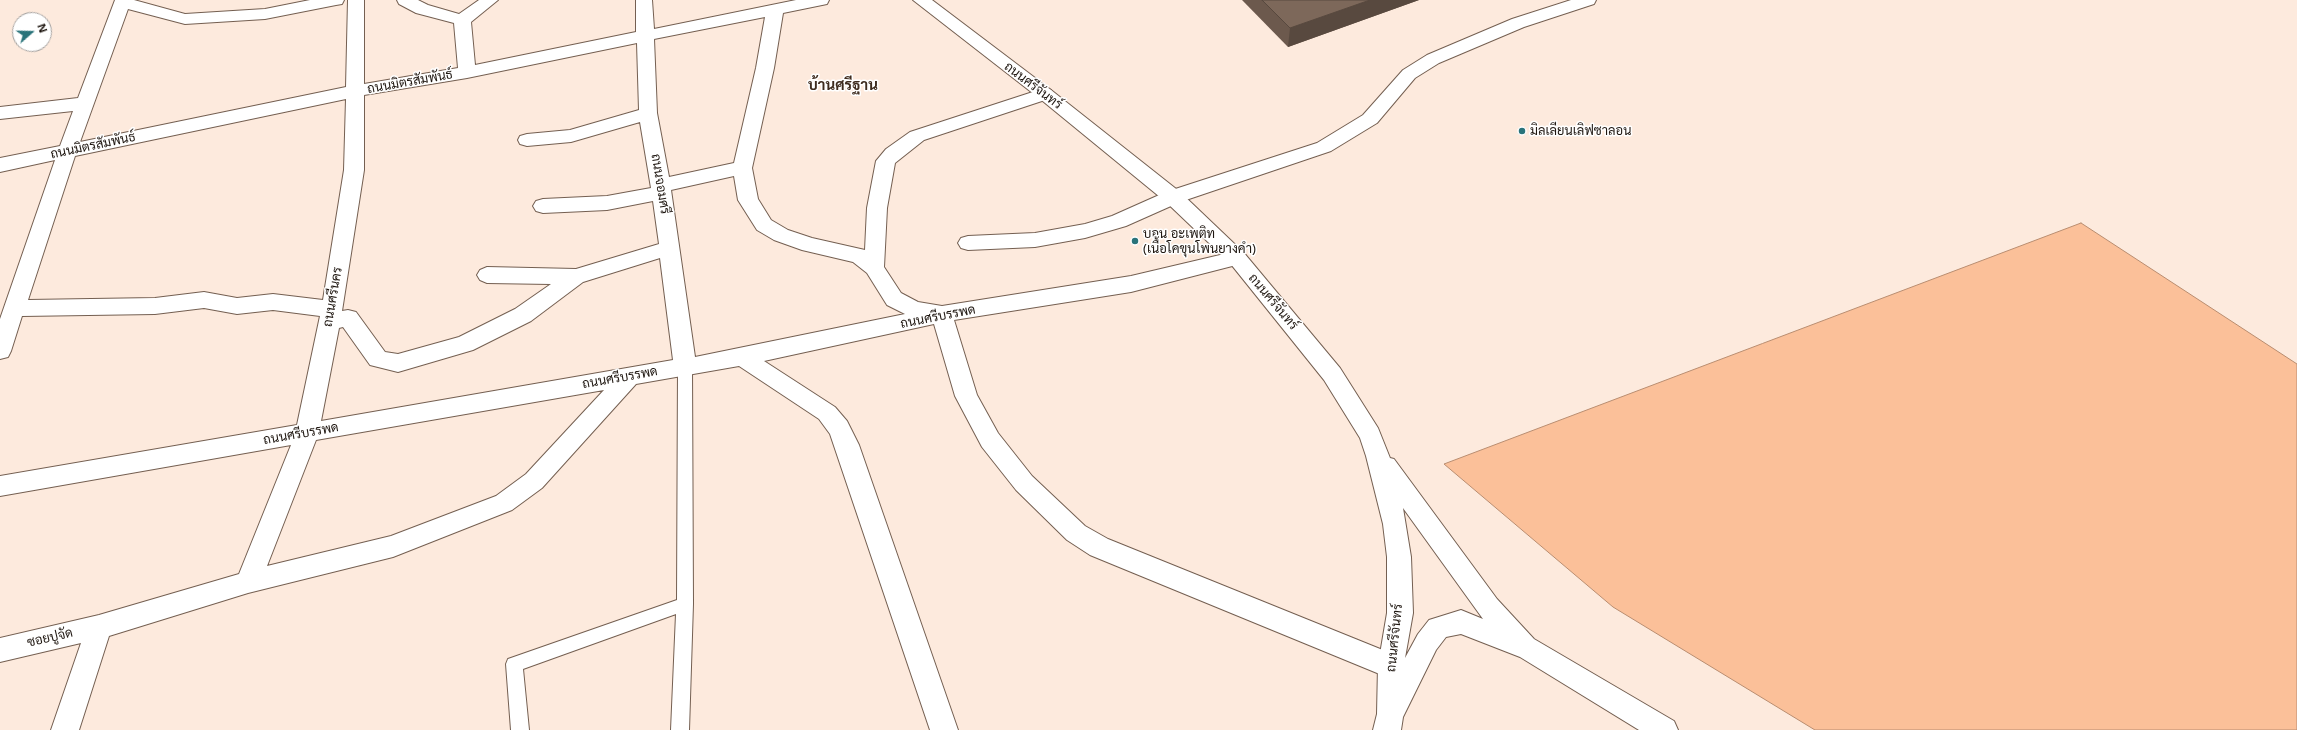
<!DOCTYPE html>
<html>
<head>
<meta charset="utf-8">
<style>
	body { margin:0 }
	#map { position:relative; width:2297px; height:730px; overflow:hidden; background:#fdeadd; font-family:"Noto Sans",sans-serif }
	canvas { display:block }
	.north { position:absolute; left:12px; top:12px; width:40px; height:40px; box-sizing:border-box; background:#fff; border:1px solid #a5a2a0; border-radius:50%; rotate:70deg; font-size:11px; font-weight:700; line-height:16px; text-align:center; color:#1f1711 }
	.north::after { content:''; display:block; margin:auto; width:14px; height:18px; background:#29737a; clip-path:polygon(50% 0,100% 100%,50% 72%,0 100%) }
</style>
</head>
<body>
<div id="map">
<canvas width="2297" height="730"></canvas>
<div class="north">N</div>
</div>
<script>
const ctx = document.querySelector('canvas').getContext('2d');
ctx.lineJoin = 'round';
function fill(path, color) { ctx.fillStyle = color; ctx.fill(path, 'evenodd'); }
const toPath = rows => new Path2D(rows.map(r => 'M' + r).join(''));
function trace(path, color, width, dash) { ctx.strokeStyle = color; ctx.lineWidth = width; ctx.lineCap = dash ? 'butt' : 'round'; ctx.setLineDash(dash || []); ctx.stroke(path); }
function drawText(font, color, halo, rows, align = 'center') {
  ctx.font = font + ' "Noto Sans",Sarabun,sans-serif'; ctx.lineWidth = 3; ctx.setLineDash([]); ctx.textBaseline = 'middle'; ctx.strokeStyle = halo; ctx.fillStyle = color; for (const [text, x, y, turn = 0] of rows) {
    ctx.save(); ctx.translate(x, y); ctx.rotate((+turn || 0) * Math.PI / 180); ctx.textAlign = isNaN(turn) ? turn : align; if (halo) ctx.strokeText(text, 0, 0); ctx.fillText(text, 0, 0); ctx.restore();
  }
}
const water = toPath([
	[2081,223,2297,364,2297,730,1815,730,1613,607,1444,464,2081,223]
]);
fill(water, '#fbc099');
trace(water, '#b98d70', 1);
const service = toPath([
	[685,362,690,363,692,367,693,604,689,730,671,730,676,614,523,669,529,730,511,730,506,664,508,659,677,600,678,367,680,363,685,362]
]);
const minor = toPath([
	[115,0,134,0,185,14,265,9,310,0,344,0,342,4,336,5,265,19,185,24,128,9,80,142,346,87,348,0,364,0,364,84,458,68,454,23,416,13,399,4,397,0,418,0,428,5,459,14,479,0,498,0,471,22,475,65,636,32,636,0,652,0,654,29,796,0,829,0,827,4,783,13,774,68,752,168,758,199,771,220,788,230,812,238,865,250,867,208,876,161,886,149,910,132,1039,90,1045,88,1051,90,1054,94,1051,98,924,140,895,163,887,208,884,267,901,293,918,302,942,306,1131,276,1237,251,1244,253,1247,258,1244,263,1131,292,954,320,977,395,998,433,1032,476,1085,526,1108,539,1400,657,1404,666,1400,675,1391,678,1382,675,1090,555,1067,540,1016,490,982,447,955,396,934,324,764,361,835,407,847,421,859,445,958,730,930,730,830,434,819,419,739,366,636,384,542,488,512,510,393,557,248,593,109,636,79,730,51,730,81,643,0,662,0,638,99,615,239,574,291,445,0,496,0,476,297,425,320,316,273,310,237,314,204,308,155,314,22,316,11,351,8,357,0,359,0,319,55,160,0,172,0,158,60,146,73,111,0,119,0,107,78,98,115,0],
	[765,17,756,68,734,163,669,177,657,113,654,39,765,17],
	[637,43,639,110,570,130,527,134,520,136,518,140,520,144,527,146,571,142,640,122,651,188,607,196,543,199,536,201,533,206,536,211,543,213,607,210,653,201,659,244,576,269,487,267,480,270,477,275,480,280,487,283,551,284,515,309,459,337,398,354,385,352,356,312,348,310,342,311,364,170,364,95,467,78,637,43],
	[346,99,344,170,323,300,273,294,237,298,204,292,155,298,28,300,75,156,346,99],
	[734,176,738,200,757,230,774,240,802,250,853,262,867,273,887,305,905,314,695,357,671,190,734,176],
	[660,258,673,360,321,421,339,328,343,327,370,365,398,372,473,350,531,321,583,282,660,258],
	[604,390,526,474,496,496,391,536,267,566,316,440,604,390],
	[1571,0,1596,0,1594,4,1524,27,1439,63,1415,78,1377,123,1331,151,1180,202,1126,226,1085,238,1035,247,968,250,961,248,958,243,961,238,968,236,1035,233,1085,224,1112,216,1166,192,1317,143,1363,115,1403,70,1427,55,1512,19,1571,0]
]);
const secondary = toPath([
	[913,0,932,0,1051,90,1180,192,1244,253,1340,368,1378,428,1390,458,1394,459,1497,599,1534,639,1674,721,1678,730,1639,730,1520,657,1461,634,1446,637,1436,650,1403,717,1401,730,1373,730,1377,714,1378,666,1387,613,1387,557,1383,524,1366,456,1360,438,1324,380,1230,263,1166,202,1039,98,913,0],
	[1403,508,1483,619,1461,610,1429,620,1418,634,1405,658,1413,613,1411,557,1403,508]
]);
trace(service, '#745f51', 2);
trace(minor, '#745f51', 2);
trace(secondary, '#745f51', 2);
fill(service, '#fff');
fill(minor, '#fff');
fill(secondary, '#fff');
fill(toPath([
	[1242,0,1419,0,1288,47]
]), '#6c594d');
fill(toPath([
	[1370,0,1419,0,1288,47,1290,28]
]), '#58493f');
const building = toPath([
	[1262,0,1370,0,1290,28,1262,0]
]);
fill(building, '#7d685a');
trace(building, '#58493f', 1);
for (const [x, y, r, color] of [
	[1522,131,4,"#29737a"],
	[1135,241,4,"#29737a"]
]) { const dot = new Path2D(); dot.arc(x, y, r, 0, 2 * Math.PI); ctx.fillStyle = color; ctx.fill(dot); trace(dot, '#fff', 1.5); }
drawText('13px', '#1f1711', '#fff', [
	["ถนนมิตรสัมพันธ์",410,82,-10],
	["ถนนศรีจันทร์",1033,86,37],
	["ถนนมิตรสัมพันธ์",93,146,-12],
	["ถนนจอมศรี",660,184,81],
	["ถนนศรีนคร",333,297,-80],
	["ถนนศรีจันทร์",1273,302,50],
	["ถนนศรีบรรพด",938,317,-11],
	["ถนนศรีบรรพด",620,378,-10],
	["ถนนศรีบรรพด",301,434,-10],
	["ซอยปูจัด",50,638,-13],
	["ถนนศรีจันทร์",1395,638,-84]
]);
drawText('13px', '#1f1711', '#fff', [
	["มิลเลียนเลิฟซาลอน",1530,131],
	["บอน อะเพติท",1143,234],
	["(เนื้อโคขุนโพนยางคำ)",1143,249]
], 'left');
drawText('bold 15px', '#3e2c1f', '#fff', [
	["บ้านศรีฐาน",843,86]
]);
</script>
</body>
</html>
